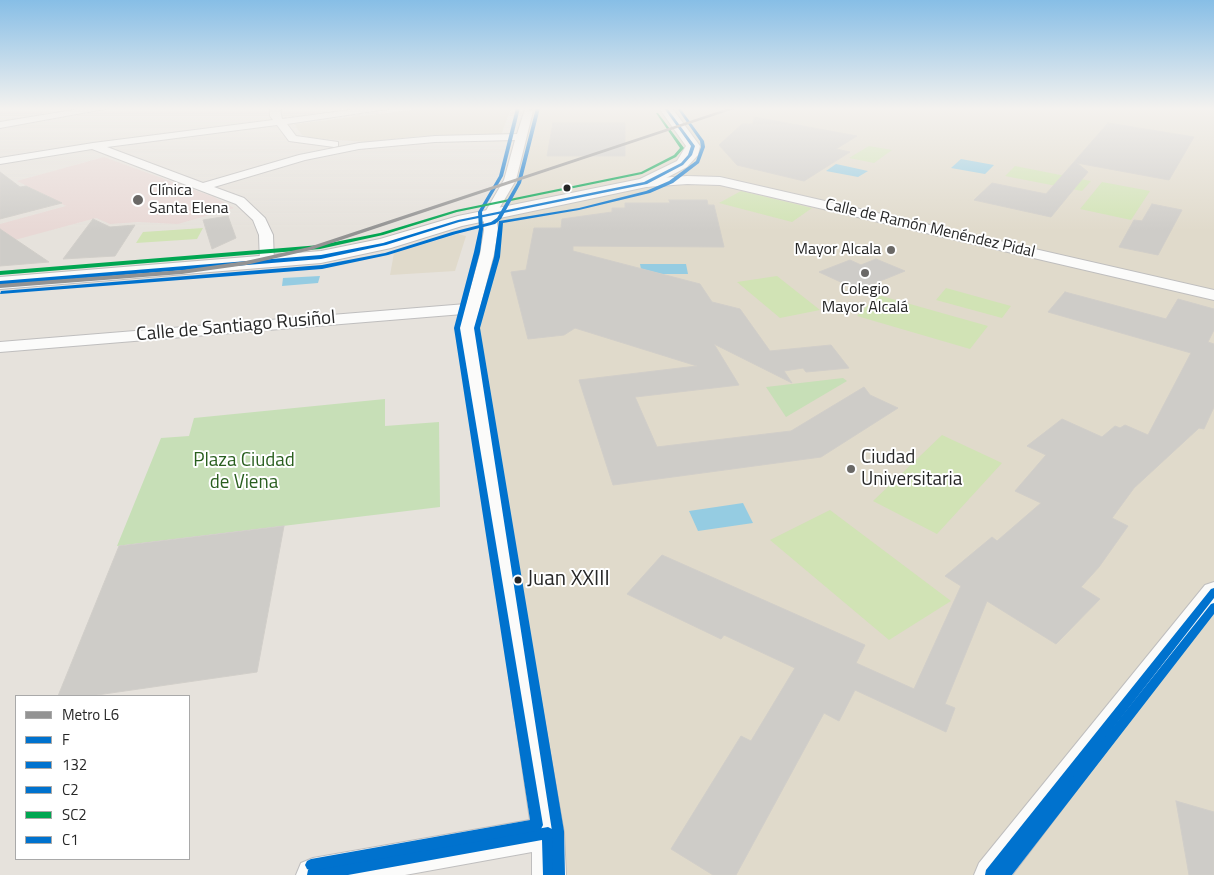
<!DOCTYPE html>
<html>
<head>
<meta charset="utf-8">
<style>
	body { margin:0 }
	#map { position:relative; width:1214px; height:875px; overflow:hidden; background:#e6e2dc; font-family:"Titillium Web",sans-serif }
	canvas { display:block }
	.legend { position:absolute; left:15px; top:695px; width:175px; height:165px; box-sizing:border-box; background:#fff; border:1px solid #a9a9a9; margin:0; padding:6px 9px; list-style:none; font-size:15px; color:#272727 }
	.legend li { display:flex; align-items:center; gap:10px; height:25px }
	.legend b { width:25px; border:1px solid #a9a9a9 }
</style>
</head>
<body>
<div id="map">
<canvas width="1214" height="875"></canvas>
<ul class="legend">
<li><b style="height:6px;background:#939393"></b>Metro L6</li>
<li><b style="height:6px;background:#0072ce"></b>F</li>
<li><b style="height:6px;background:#0072ce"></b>132</li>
<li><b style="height:6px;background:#0072ce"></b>C2</li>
<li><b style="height:6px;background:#00a651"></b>SC2</li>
<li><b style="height:6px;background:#0072ce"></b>C1</li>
</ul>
</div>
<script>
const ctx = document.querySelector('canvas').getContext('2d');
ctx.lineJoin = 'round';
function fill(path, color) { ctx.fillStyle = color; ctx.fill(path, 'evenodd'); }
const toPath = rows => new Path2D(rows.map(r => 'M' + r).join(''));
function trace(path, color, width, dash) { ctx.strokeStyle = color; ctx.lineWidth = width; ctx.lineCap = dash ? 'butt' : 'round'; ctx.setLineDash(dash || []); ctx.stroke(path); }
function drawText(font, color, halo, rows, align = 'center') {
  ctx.font = font + ' "Titillium Web",sans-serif'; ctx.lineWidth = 4; ctx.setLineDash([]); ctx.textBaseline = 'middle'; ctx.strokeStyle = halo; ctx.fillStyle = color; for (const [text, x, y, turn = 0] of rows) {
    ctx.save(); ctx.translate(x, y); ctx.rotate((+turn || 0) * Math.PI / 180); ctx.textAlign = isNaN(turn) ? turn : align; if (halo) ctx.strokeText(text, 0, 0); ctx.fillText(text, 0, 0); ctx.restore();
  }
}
fill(toPath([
	[418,109,511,109,501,135,423,136,366,142,309,138,302,135,294,124],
	[532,109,1214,109,1214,875,549,875,467,327,490,214,504,192,528,111],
	[458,234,466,236,455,271,390,275,394,253]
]), '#e0dacb');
fill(toPath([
	[104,157,214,197,234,208,178,224,138,222,110,224,96,218,0,244,0,224,66,206,17,181]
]), '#e8d8d5');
fill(toPath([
	[843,378,847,381,786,417,766,387],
	[385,399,385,426,439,422,440,507,117,546,161,438,189,436,194,418]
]), '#c7dfb7');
fill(toPath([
	[869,146,892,150,874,163,849,158],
	[1015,166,1091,181,1082,191,1005,176],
	[1102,182,1150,191,1131,220,1080,209],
	[741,191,812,208,792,222,719,203],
	[203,228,197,239,136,243,143,232],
	[777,276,820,310,780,318,737,282],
	[946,288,1011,306,1002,318,936,300],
	[878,295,988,326,970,349,857,316],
	[942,435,1002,463,937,534,873,501],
	[830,510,951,601,889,640,770,540]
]), '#d1e3b5');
fill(toPath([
	[961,159,994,165,985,174,951,168],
	[836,164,868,171,858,177,826,171],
	[640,264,686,264,688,274,642,274],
	[320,276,318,283,282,286,283,278],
	[743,503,753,523,698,531,689,511]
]), '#95cce2');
const building = toPath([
	[754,117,857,136,836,149,850,152,804,181,737,165,719,145,742,124,753,124,754,117],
	[553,123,625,123,625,156,547,156,553,123],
	[1108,123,1194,137,1169,180,1077,163,1088,172,1051,217,974,200,992,183,1046,194,1108,123],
	[0,172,20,187,26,186,62,203,0,219,0,172],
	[669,200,707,200,708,205,714,205,724,247,573,246,573,251,700,284,712,302,740,309,770,351,831,345,849,368,806,372,803,368,784,371,792,383,714,344,739,385,635,397,657,447,791,431,864,387,870,395,898,408,821,457,613,485,579,380,697,366,575,328,564,335,528,339,511,272,526,270,534,228,561,228,562,219,612,212,612,208,625,208,625,203,670,203,669,200],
	[1152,204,1182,210,1158,255,1119,247,1134,220,1142,221,1152,204],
	[228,216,236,238,212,249,203,220,228,216],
	[93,219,110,227,135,225,115,256,63,259,93,219],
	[0,229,49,262,0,266,0,229],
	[876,259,905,271,858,290,819,272,850,260,861,265,876,259],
	[1065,292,1166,319,1178,299,1214,309,1214,330,1208,342,1214,344,1214,407,1204,429,1199,428,1134,488,1112,518,1128,526,1099,567,1081,587,1100,599,1056,644,987,601,945,704,955,708,946,732,855,690,839,721,824,713,736,875,713,875,671,849,741,736,751,741,795,668,724,635,721,639,627,594,662,555,865,645,856,663,914,689,961,586,945,576,992,537,997,541,1041,503,1015,491,1046,455,1027,446,1062,419,1102,437,1115,426,1120,428,1125,425,1148,435,1191,353,1048,312,1065,292],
	[284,526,257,672,90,696,58,696,119,546,284,526],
	[1176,801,1214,812,1214,875,1189,875,1176,801]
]);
fill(building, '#ceccc8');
trace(building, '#d1cec9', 1);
const street = toPath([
	[85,108,110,108,0,128,0,122,85,108],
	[270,108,280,108,282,119,364,108,394,108,287,124,296,136,338,142,338,146,334,147,289,141,277,125,107,147,203,183,299,155,359,143,435,136,517,134,525,109,533,111,516,180,496,214,498,230,494,254,475,327,564,833,566,875,532,875,532,852,405,875,296,875,301,863,313,858,530,820,459,327,463,314,0,352,0,342,466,304,480,254,484,230,484,214,504,180,515,140,435,142,359,149,305,160,214,187,244,198,265,218,273,235,274,263,267,267,260,263,259,235,253,220,236,204,92,149,0,164,0,158,93,143,273,120,270,116,270,108],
	[687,176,720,177,1214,290,1214,300,720,185,687,184,645,187,639,183,645,179,687,176],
	[1214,582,1214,609,1012,875,974,875,979,863,1205,585,1214,582]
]);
const secondary = toPath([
	[659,108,672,108,700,146,698,155,687,167,651,186,462,226,391,248,321,263,0,289,0,277,321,251,380,239,458,216,640,179,677,161,686,146,659,108]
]);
trace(street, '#bfbebe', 2);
trace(secondary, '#bfbebe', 2);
fill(street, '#fbfbfa');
fill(secondary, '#fbfbfa');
fill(toPath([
	[664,108,667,108,695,146,692,155,683,165,647,184,459,222,386,245,321,259,0,285,0,281,321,255,383,243,458,220,644,182,681,163,688,155,691,146,664,108],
	[1214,588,1214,598,999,875,985,875,986,870,1211,589,1214,588],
	[548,827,552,829,554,833,555,875,543,875,542,840,348,875,307,875,308,870,313,869,548,827]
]), '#0072ce');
fill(toPath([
	[677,108,680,108,704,141,705,147,699,163,673,183,650,193,579,210,503,223,500,257,480,328,564,831,565,875,553,875,552,831,474,328,494,257,499,221,579,208,646,191,669,181,696,161,701,147,700,141,677,108],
	[1214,603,1214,614,1012,875,998,875,999,870,1211,604,1214,603]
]), '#0072ce');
fill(toPath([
	[516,108,520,108,503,176,482,212,483,229,480,252,460,328,543,825,541,829,537,831,311,871,307,869,305,865,307,861,311,859,530,820,454,328,474,252,479,229,478,212,499,176,516,108]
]), '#0072ce');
fill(toPath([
	[656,113,658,113,684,148,676,157,642,174,457,212,383,235,320,249,0,275,0,271,320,245,380,233,456,210,641,172,674,155,680,148,656,113]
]), '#00a651');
fill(toPath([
	[536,108,540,108,521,183,501,219,495,224,456,234,388,255,322,269,0,294,1,291,322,265,385,253,452,232,491,222,497,218,517,183,536,108]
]), '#0072ce');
fill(toPath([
	[729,108,737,108,311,250,246,265,182,274,0,288,0,284,182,270,246,261,309,247,729,108]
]), '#939393');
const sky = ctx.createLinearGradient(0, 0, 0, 231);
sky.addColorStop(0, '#87bee6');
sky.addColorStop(0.47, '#f4f2ef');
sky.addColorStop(1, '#f4f2ef00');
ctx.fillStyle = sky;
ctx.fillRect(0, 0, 1214, 231);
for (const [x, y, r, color] of [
	[567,188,4.5,"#272727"],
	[138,200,6,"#6a6866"],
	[891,250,5,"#6a6866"],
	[865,273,5,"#6a6866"],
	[851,469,5,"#6a6866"],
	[518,580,4.5,"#272727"]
]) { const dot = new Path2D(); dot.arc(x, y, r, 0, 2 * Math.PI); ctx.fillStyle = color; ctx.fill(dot); trace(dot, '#fff', 2); }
drawText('16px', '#272727', '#fff', [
	["Clínica",149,191],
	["Santa Elena",149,209],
	["Mayor Alcala",881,250,"right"],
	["Colegio",865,290,"center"],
	["Mayor Alcalá",865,308,"center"]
], 'left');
drawText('16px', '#272727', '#fff', [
	["Calle de Ramón Menéndez Pidal",930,229,13]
]);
drawText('19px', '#272727', '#fff', [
	["Calle de Santiago Rusiñol",236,327,-5]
]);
drawText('19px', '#272727', '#fff', [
	["Ciudad",861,458],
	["Universitaria",861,480]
], 'left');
drawText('19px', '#295e1e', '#fff', [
	["Plaza Ciudad",244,461],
	["de Viena",244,483]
]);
drawText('21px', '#272727', '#fff', [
	["Juan XXIII",527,580]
], 'left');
</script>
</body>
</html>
